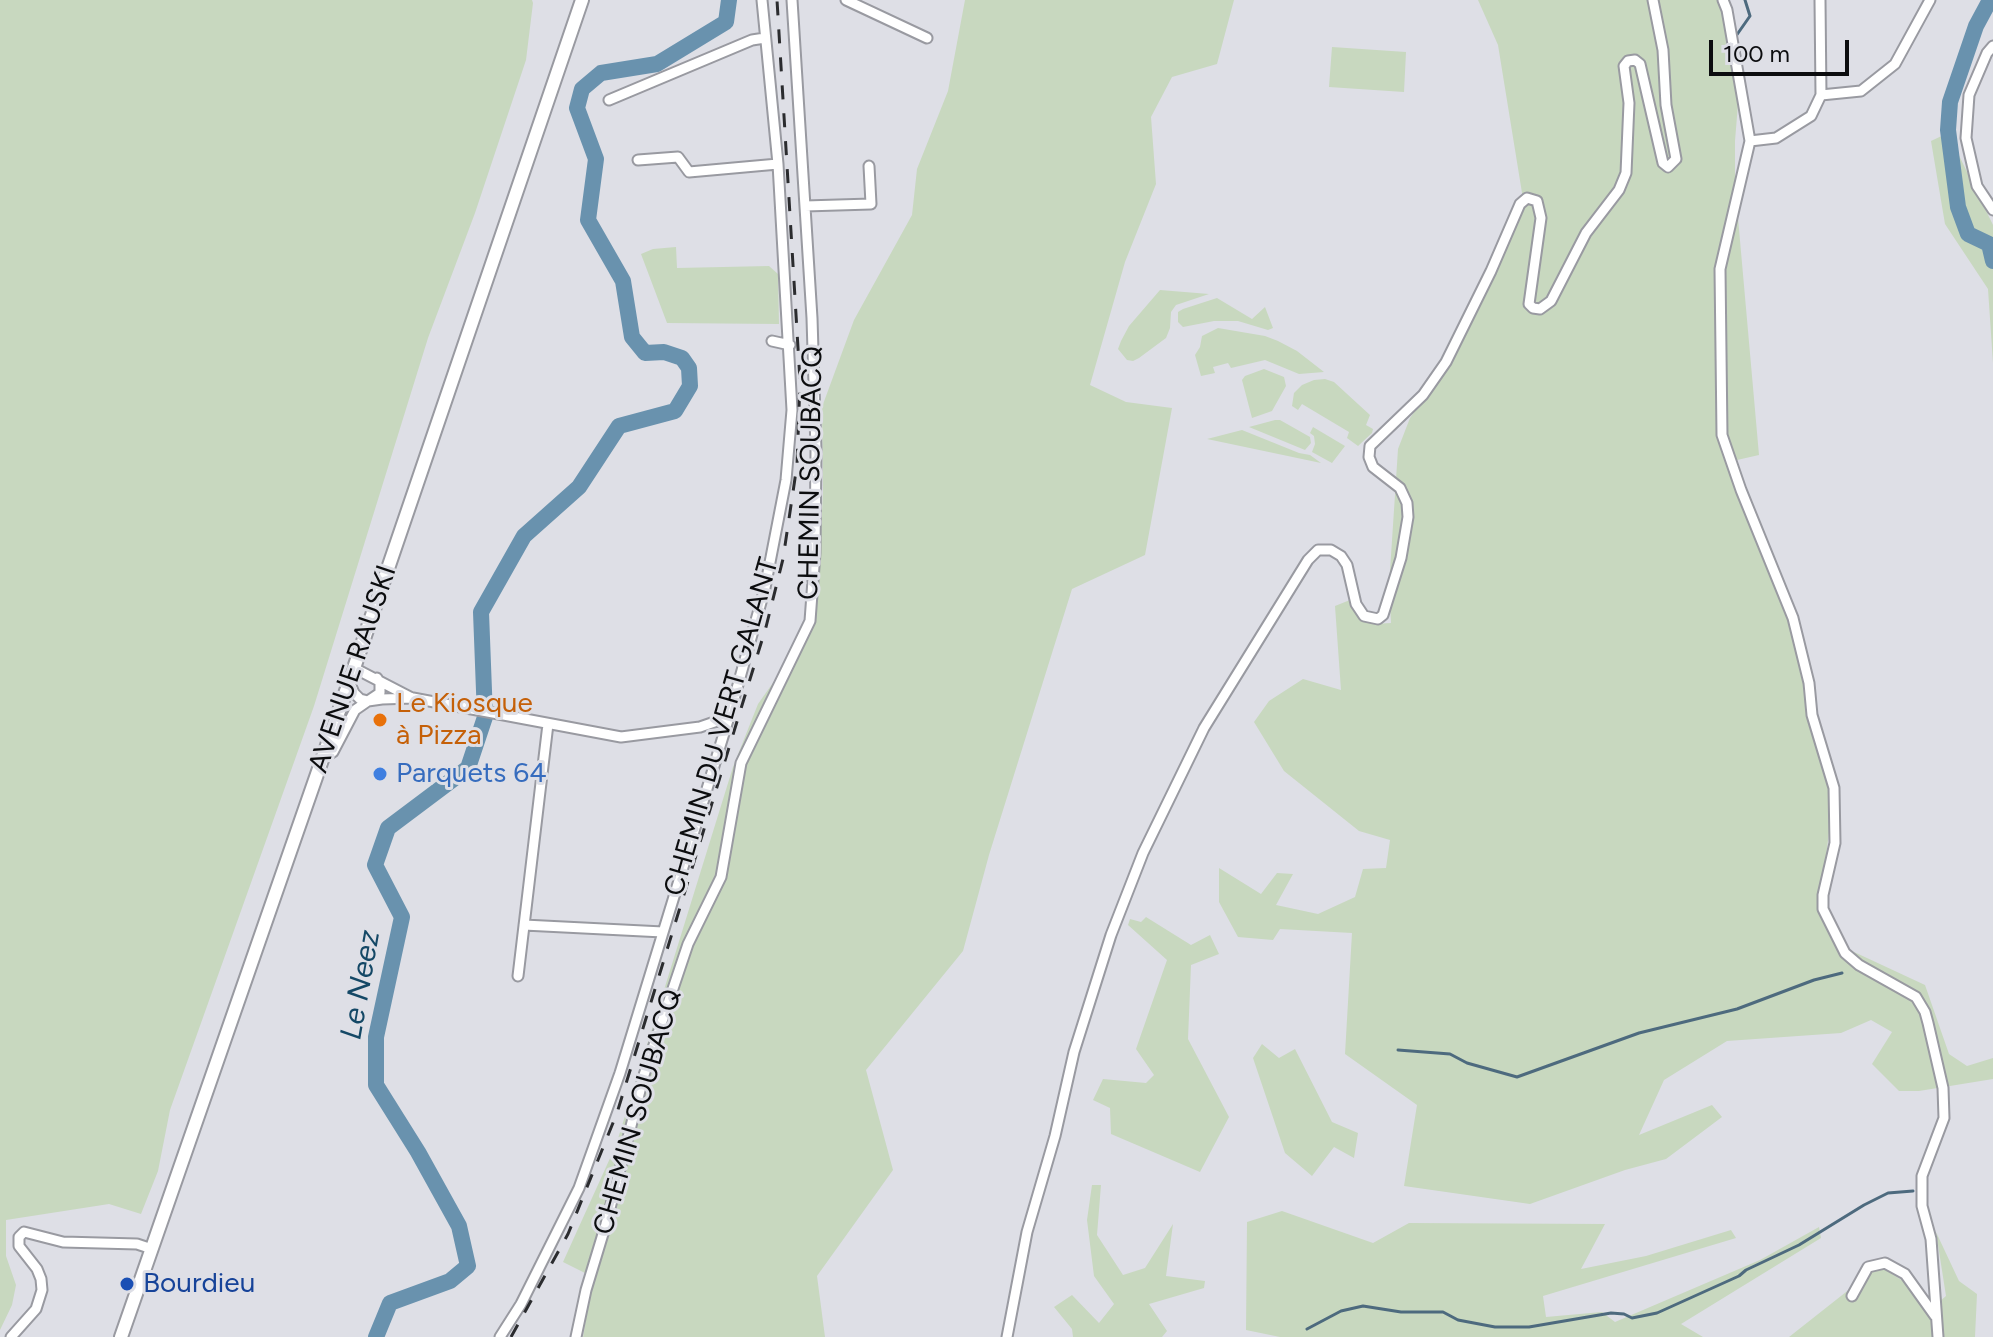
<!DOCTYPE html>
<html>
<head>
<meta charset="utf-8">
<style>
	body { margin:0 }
	#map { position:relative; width:1993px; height:1337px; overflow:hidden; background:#dedfe6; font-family:Figtree,sans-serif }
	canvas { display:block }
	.scale { position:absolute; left:1709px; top:40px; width:140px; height:36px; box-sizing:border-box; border:4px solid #0c0d0f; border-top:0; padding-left:10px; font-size:24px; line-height:28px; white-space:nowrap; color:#0c0d0f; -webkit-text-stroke:6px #dedfe6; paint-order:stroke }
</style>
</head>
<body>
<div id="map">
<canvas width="1993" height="1337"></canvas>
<div class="scale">100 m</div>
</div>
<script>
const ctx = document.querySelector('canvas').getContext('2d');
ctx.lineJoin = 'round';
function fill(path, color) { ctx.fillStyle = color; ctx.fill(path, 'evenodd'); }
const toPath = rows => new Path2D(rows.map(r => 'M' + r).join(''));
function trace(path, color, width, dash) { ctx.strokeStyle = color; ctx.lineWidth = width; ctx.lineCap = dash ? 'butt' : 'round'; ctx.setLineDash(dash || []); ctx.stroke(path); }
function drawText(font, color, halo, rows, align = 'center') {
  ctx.font = font + ' Figtree,sans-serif'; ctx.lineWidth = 6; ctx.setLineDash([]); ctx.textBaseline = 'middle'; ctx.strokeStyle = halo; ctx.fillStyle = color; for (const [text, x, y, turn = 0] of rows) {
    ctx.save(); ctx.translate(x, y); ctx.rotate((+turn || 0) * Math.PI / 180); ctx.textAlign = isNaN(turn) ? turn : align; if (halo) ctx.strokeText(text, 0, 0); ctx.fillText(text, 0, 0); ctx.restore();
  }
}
fill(toPath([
	[0,0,532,0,533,3,526,60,475,213,428,338,314,706,170,1110,158,1171,141,1214,109,1204,6,1220,6,1256,16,1285,12,1305,0,1330],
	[965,0,1234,0,1217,64,1172,77,1151,117,1156,184,1125,262,1090,385,1126,402,1172,408,1145,555,1072,589,989,855,963,951,866,1070,893,1170,817,1276,825,1337,583,1337,593,1277,563,1262,616,1145,733,767,758,704,811,629,818,587,823,492,822,407,854,320,912,215,917,169,948,91],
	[1478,0,1721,0,1740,79,1735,141,1735,184,1759,455,1737,460,1767,559,1791,624,1833,802,1820,902,1839,945,1925,985,1949,1054,1967,1066,1993,1058,1993,1079,1919,1091,1899,1091,1872,1064,1892,1032,1871,1020,1841,1033,1727,1041,1664,1080,1639,1135,1712,1105,1722,1117,1666,1159,1625,1170,1530,1204,1404,1186,1417,1105,1345,1054,1352,933,1280,929,1273,940,1238,937,1219,902,1219,868,1261,894,1277,873,1293,874,1276,905,1318,914,1355,897,1363,869,1386,868,1390,840,1359,831,1284,771,1254,722,1269,701,1303,679,1341,690,1335,606,1350,600,1373,624,1391,623,1389,586,1398,449,1410,418,1458,350,1523,199,1498,45],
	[1332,47,1406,52,1404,92,1329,87],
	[1948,133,1993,225,1993,363,1988,289,1945,224,1931,141],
	[676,247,677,268,769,266,778,274,779,324,667,323,641,254,653,249],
	[1160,290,1209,294,1176,305,1171,312,1170,328,1166,338,1139,358,1133,361,1127,360,1118,349,1121,341,1129,326],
	[1217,298,1252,319,1265,307,1273,328,1268,330,1238,321,1214,321,1183,327,1178,322,1178,312,1183,309],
	[1218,328,1265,336,1278,341,1297,351,1324,372,1299,374,1265,360,1231,368,1228,363,1213,367,1215,373,1201,376,1195,355,1200,347,1202,336],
	[1264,369,1284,377,1286,386,1272,411,1252,418,1242,380,1245,376],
	[1325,379,1334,382,1370,415,1366,425,1373,429,1372,433,1358,446,1347,438,1349,432,1302,404,1298,410,1292,406,1294,393,1302,385,1314,380],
	[1275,420,1280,420,1310,437,1311,443,1305,450,1249,427],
	[1313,427,1345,446,1332,463,1312,452,1315,444,1314,436,1310,433],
	[1242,430,1299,453,1310,455,1321,463,1207,439],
	[1146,917,1191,945,1210,935,1219,954,1191,965,1188,1039,1229,1117,1200,1172,1111,1134,1110,1108,1093,1100,1103,1079,1146,1083,1154,1075,1136,1049,1167,960,1128,925,1130,919,1141,922],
	[1262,1044,1279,1058,1295,1049,1332,1122,1358,1133,1354,1158,1334,1147,1312,1176,1285,1153,1253,1058],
	[1092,1185,1101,1185,1097,1235,1123,1275,1145,1268,1173,1224,1166,1276,1205,1281,1204,1288,1149,1304,1167,1331,1162,1337,1073,1337,1072,1329,1054,1307,1072,1295,1099,1323,1114,1304,1094,1276,1087,1220],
	[1282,1211,1373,1243,1409,1223,1605,1224,1581,1269,1646,1256,1731,1230,1736,1238,1543,1296,1546,1317,1602,1312,1615,1322,1760,1260,1819,1227,1821,1238,1681,1324,1703,1337,1280,1337,1246,1330,1247,1222],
	[1936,1232,1959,1281,1977,1294,1975,1337,1789,1337,1879,1266,1921,1292,1932,1308,1946,1296]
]), '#c8d8bf');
trace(toPath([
	[1736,36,1750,16,1745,0],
	[1398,1050,1450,1054,1467,1063,1517,1077,1639,1033,1737,1009,1814,980,1842,973],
	[1307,1329,1341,1311,1363,1306,1401,1312,1443,1312,1458,1320,1495,1327,1529,1327,1611,1313,1624,1314,1632,1318,1657,1313,1739,1276,1746,1270,1799,1245,1864,1205,1888,1193,1913,1191]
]), '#4d6a7e', 3);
trace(toPath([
	[1990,0,1976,26,1950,102,1948,130,1958,207,1968,234,1989,244,1993,261],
	[376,1337,390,1303,450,1281,468,1266,459,1226,418,1152,376,1085,376,1037,402,917,375,865,388,828,468,768,485,717,481,612,524,536,579,487,619,426,675,411,690,386,689,368,682,358,664,352,645,353,632,337,623,281,588,220,596,159,577,108,582,89,601,73,657,64,726,22,729,0]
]), '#6992ae', 16);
const minor = toPath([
	[846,0,927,38],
	[1723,0,1727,10,1750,141,1720,269,1722,435,1741,490,1793,618,1809,683,1812,715,1834,788,1835,843,1823,895,1823,909,1845,953,1859,965,1916,997,1925,1012,1928,1023,1943,1088,1944,1118,1922,1176,1922,1206,1931,1239,1938,1337],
	[1993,46,1987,53,1969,95,1966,138,1977,186,1993,210],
	[1821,95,1861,91,1895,64,1930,0],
	[609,100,752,40,765,38],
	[1750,141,1776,138,1811,116,1821,95,1820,0],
	[638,160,678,157,689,172,778,164],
	[805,206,871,204,869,166],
	[772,341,790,345],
	[354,668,410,697],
	[349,681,354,693,360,699,368,701,380,693,380,683,377,678],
	[323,758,333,752,355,710,368,701,382,699,413,698,621,737,700,727,729,717],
	[524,925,663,932],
	[518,976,548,724],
	[1852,1296,1868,1267,1885,1263,1905,1274,1935,1316],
	[11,1337,36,1309,42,1290,41,1279,37,1269,19,1246,19,1237,24,1232,63,1242,137,1244,152,1249],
	[500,1337,521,1304,579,1188,620,1073,729,717,765,588,786,480,792,410,778,164,762,0],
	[576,1337,586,1290,606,1224,644,1075,688,944,721,877,741,763,810,621,815,553,816,450,812,318,792,0],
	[1007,1337,1027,1232,1055,1136,1074,1052,1111,935,1143,853,1204,728,1308,560,1318,550,1331,550,1341,556,1347,565,1356,604,1364,616,1378,619,1383,615,1401,558,1408,517,1407,503,1400,488,1373,467,1369,457,1370,446,1423,395,1446,362,1491,271,1520,204,1527,198,1537,201,1541,218,1529,304,1533,308,1540,309,1551,301,1586,233,1619,190,1626,173,1629,103,1624,66,1628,61,1635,60,1640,64,1663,163,1668,167,1676,159,1666,105,1663,50,1653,0]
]);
const major = toPath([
	[121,1337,354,668,582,0]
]);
trace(minor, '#999aa1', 13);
trace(major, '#999aa1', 16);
trace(minor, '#fff', 9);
trace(major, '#fff', 12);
trace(toPath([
	[511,1337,568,1234,617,1113,766,627,783,559,797,465,800,381,777,0]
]), '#2b2c2f', 3, [14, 14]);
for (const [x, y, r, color] of [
	[380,720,8,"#e8710a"],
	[380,774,8,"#3f7fe0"],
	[127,1284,8,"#1a4fb4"]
]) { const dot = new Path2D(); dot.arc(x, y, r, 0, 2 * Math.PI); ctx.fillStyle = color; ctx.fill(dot); trace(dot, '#dedfe6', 3); }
drawText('28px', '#0c0d0f', '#dedfe6', [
	["CHEMIN SOUBACQ",811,473,-89],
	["AVENUE RAUSKI",353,669,-71],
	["CHEMIN DU VERT GALANT",722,727,-74],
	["CHEMIN SOUBACQ",638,1112,-74]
]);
drawText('28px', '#c56008', '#dedfe6', [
	["Le Kiosque",396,704],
	["à Pizza",396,736]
], 'left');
drawText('28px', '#366cbe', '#dedfe6', [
	["Parquets 64",396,774]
], 'left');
drawText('28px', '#164399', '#dedfe6', [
	["Bourdieu",143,1284]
], 'left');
drawText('italic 30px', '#144866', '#dedfe6', [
	["Le Neez",361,985,-80]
]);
</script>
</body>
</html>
